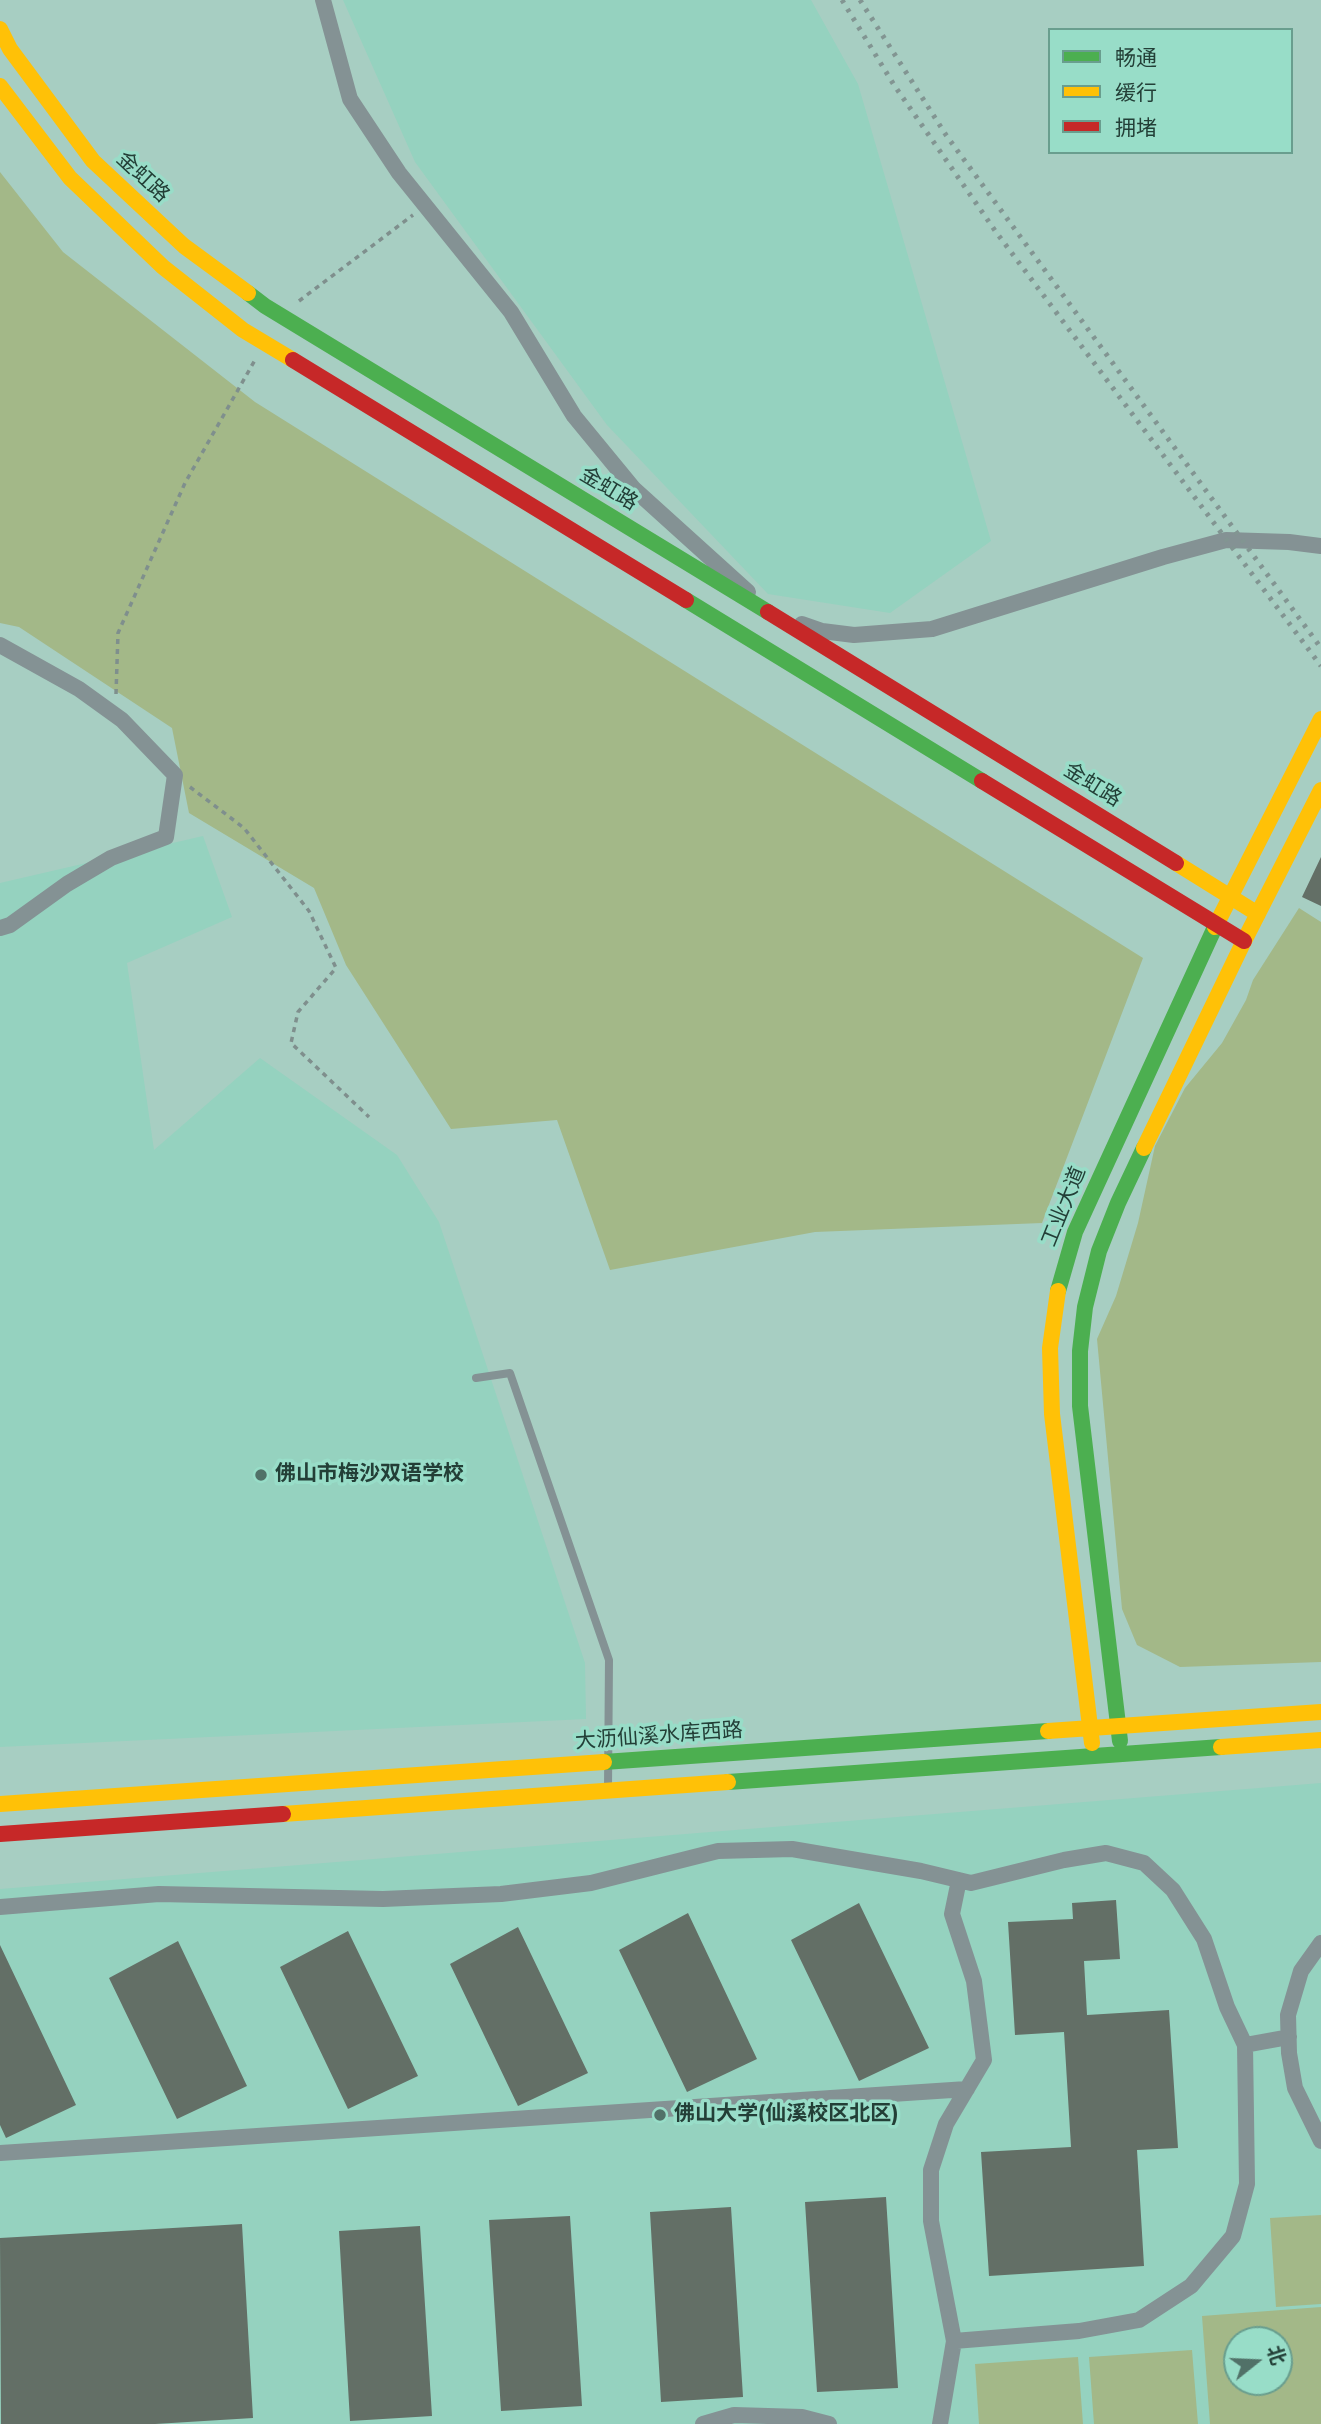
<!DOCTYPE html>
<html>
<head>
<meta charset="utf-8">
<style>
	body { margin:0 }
	#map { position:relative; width:1321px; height:2424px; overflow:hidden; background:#a7cec2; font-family:Jost,"Noto Sans SC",sans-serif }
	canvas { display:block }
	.legend { position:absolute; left:1048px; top:28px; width:245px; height:126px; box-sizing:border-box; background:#98ddc8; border:2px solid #699e8e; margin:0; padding:9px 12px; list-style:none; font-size:21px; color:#233f37 }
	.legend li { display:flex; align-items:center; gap:14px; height:35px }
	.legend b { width:35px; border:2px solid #699e8e }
	.north { position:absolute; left:1223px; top:2326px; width:70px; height:70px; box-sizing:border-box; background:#98ddc8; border:2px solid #699e8e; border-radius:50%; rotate:72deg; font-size:19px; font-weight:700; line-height:28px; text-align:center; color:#233f37 }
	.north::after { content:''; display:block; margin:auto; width:24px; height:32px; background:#517168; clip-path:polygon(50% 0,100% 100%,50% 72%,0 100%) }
</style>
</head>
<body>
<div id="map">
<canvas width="1321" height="2424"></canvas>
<ul class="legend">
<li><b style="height:9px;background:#4caf50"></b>畅通</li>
<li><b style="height:9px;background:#ffc107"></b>缓行</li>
<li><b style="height:9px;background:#c62828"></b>拥堵</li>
</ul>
<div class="north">北</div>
</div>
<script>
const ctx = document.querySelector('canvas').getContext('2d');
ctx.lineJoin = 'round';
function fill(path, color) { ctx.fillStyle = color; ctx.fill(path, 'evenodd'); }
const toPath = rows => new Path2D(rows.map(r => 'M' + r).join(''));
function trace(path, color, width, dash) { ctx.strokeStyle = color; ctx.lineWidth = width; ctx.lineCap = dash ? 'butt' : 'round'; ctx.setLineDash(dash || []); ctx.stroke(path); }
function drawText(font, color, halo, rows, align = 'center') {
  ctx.font = font + ' Jost,"Noto Sans SC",sans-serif'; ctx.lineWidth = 7; ctx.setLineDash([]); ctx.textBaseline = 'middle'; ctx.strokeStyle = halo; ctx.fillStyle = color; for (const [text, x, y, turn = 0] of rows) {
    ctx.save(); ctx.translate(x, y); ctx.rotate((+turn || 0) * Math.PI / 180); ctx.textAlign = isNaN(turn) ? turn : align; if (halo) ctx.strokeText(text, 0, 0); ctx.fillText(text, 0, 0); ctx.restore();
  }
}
fill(toPath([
	[343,0,811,0,858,84,991,541,890,613,768,594,607,425,415,162],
	[203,836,232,917,127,963,154,1150,260,1058,397,1155,439,1222,585,1663,586,1719,0,1747,0,883],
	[1321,1783,1321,2424,0,2424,0,1889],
	[1237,2340,1279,2340,1279,2382,1237,2382]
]), '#95d2bf');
fill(toPath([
	[0,172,63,252,255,402,1143,958,1042,1223,815,1232,610,1270,557,1120,451,1129,346,965,314,888,189,813,172,728,19,627,0,623],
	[1299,908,1321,922,1321,1662,1180,1667,1137,1645,1122,1609,1097,1339,1116,1296,1138,1223,1155,1146,1185,1088,1222,1043,1246,1000,1253,980],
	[1321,2215,1321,2304,1276,2307,1270,2218],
	[1321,2307,1321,2424,1210,2424,1202,2316],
	[1279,2340,1279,2382,1237,2382,1237,2340],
	[1192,2350,1198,2424,1094,2424,1089,2357],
	[1078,2357,1083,2424,979,2424,975,2364]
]), '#a3b888');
fill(toPath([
	[1321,857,1321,906,1302,897],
	[1116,1900,1120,1959,1084,1961,1087,2015,1169,2010,1178,2148,1137,2150,1144,2266,989,2276,981,2152,1071,2147,1064,2032,1015,2035,1008,1922,1073,1919,1072,1903],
	[859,1903,929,2048,859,2081,791,1940],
	[688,1913,757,2059,687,2092,619,1950],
	[518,1927,588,2073,518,2106,450,1964],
	[348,1931,418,2076,348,2109,280,1967],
	[178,1941,247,2086,177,2119,109,1978],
	[0,1945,76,2105,6,2138,0,2125],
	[886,2197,898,2388,817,2392,805,2202],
	[731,2207,743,2397,661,2402,650,2212],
	[570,2216,582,2406,501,2411,489,2220],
	[242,2224,253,2418,155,2424,1,2424,0,2238],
	[420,2226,432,2416,350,2421,339,2231]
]), '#636f66');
trace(toPath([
	[299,301,413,215],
	[116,694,118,633,185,483,255,360],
	[190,787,244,828,309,911,336,968,298,1012,291,1043,369,1117]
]), '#7f8f8d', 3.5, [5, 5]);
trace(toPath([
	[476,1378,510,1373,609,1660,608,1789]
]), '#849294', 8);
trace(toPath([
	[323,0,350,99,399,173,511,312,574,416,634,489,748,592],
	[802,624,822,631,854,635,932,629,1163,557,1226,540,1289,542,1321,546],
	[0,645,79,689,122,720,175,775,166,837,111,858,67,884,10,925,0,928],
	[0,1907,159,1894,383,1899,501,1894,591,1883,718,1851,792,1849,921,1871,971,1883,1064,1860,1106,1853,1144,1863,1173,1890,1204,1939,1227,2007,1245,2045,1247,2184,1233,2236,1191,2286,1139,2320,1079,2331,954,2341],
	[1321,1943,1301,1971,1288,2015,1289,2053,1295,2088,1321,2141],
	[1245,2045,1289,2037],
	[0,2153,967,2089],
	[703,2424,734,2415,802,2417,829,2424],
	[940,2424,954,2341,931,2221,931,2170,946,2124,984,2060,974,1981,952,1914,959,1880]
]), '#849294', 16);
trace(toPath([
	[248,293,265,306,768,612],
	[686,600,982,781],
	[1058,1291,1075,1232,1215,927],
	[1120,1741,1080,1406,1080,1351,1085,1307,1099,1251,1118,1203,1144,1148],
	[604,1762,1048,1731],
	[728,1782,1221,1747]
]), '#4caf50', 16);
trace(toPath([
	[0,29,10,49,93,161,184,246,248,293],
	[0,86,70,178,163,267,243,330,293,360],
	[1176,863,1258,914],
	[1215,927,1321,719],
	[1144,1148,1244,941,1321,790],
	[1058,1291,1050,1348,1052,1414,1092,1743],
	[1048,1731,1321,1712],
	[1221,1747,1321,1740],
	[0,1804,604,1762],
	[283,1814,728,1782]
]), '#ffc107', 16);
trace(toPath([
	[293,360,686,600],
	[768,612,1176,863],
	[982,781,1244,941],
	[0,1834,283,1814]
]), '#c62828', 16);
trace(toPath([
	[842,0,894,85,996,232,1321,666],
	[860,0,946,135,1321,648]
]), '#829592', 5, [3.5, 7]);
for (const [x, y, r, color] of [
	[261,1475,7,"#517168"],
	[660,2115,7,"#517168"]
]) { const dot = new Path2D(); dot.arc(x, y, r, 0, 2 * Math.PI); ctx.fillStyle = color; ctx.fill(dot); trace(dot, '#98ddc8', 2.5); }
drawText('21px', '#233f37', '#98ddc8', [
	["金虹路",142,178,43],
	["金虹路",608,490,31],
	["金虹路",1092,786,32],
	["工业大道",1065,1207,-68],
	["大沥仙溪水库西路",659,1737,-4]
]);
drawText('bold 21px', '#233f37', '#98ddc8', [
	["佛山市梅沙双语学校",275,1475],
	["佛山大学(仙溪校区北区)",674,2115]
], 'left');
</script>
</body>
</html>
